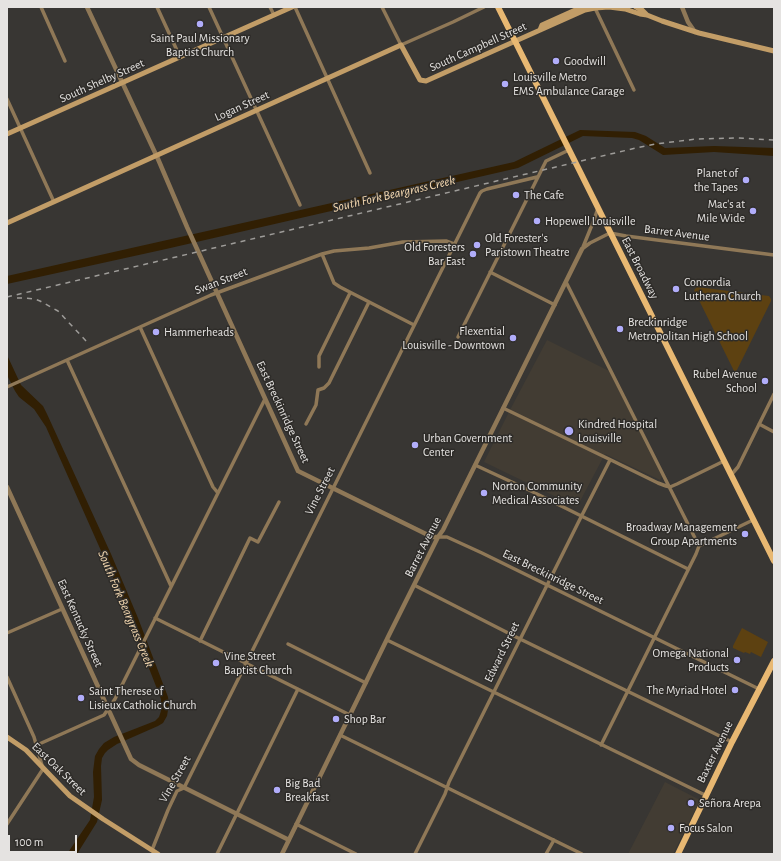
<!DOCTYPE html>
<html>
<head>
<meta charset="utf-8">
<style>
	body { margin:0 }
	#map { position:relative; width:781px; height:861px; overflow:hidden; background:#383633; font-family:"Alegreya Sans",sans-serif }
	canvas { display:block }
	.frame { position:absolute; inset:0; border:8px solid #e5e3e1; pointer-events:none }
	.scale { position:absolute; left:8px; top:835px; width:69px; height:18px; box-sizing:border-box; border:2px solid #e5e3e1; border-top:0; padding-left:5px; font-size:12px; line-height:14px; white-space:nowrap; color:#e5e3e1; -webkit-text-stroke:3px #2e2c29; paint-order:stroke }
</style>
</head>
<body>
<div id="map">
<canvas width="781" height="861"></canvas>
<div class="frame"></div>
<div class="scale">100 m</div>
</div>
<script>
const ctx = document.querySelector('canvas').getContext('2d');
ctx.lineJoin = 'round';
function fill(path, color) { ctx.fillStyle = color; ctx.fill(path, 'evenodd'); }
const toPath = rows => new Path2D(rows.map(r => 'M' + r).join(''));
function trace(path, color, width, dash) { ctx.strokeStyle = color; ctx.lineWidth = width; ctx.lineCap = dash ? 'butt' : 'round'; ctx.setLineDash(dash || []); ctx.stroke(path); }
function drawText(font, color, halo, rows, align = 'center') {
  ctx.font = font + ' "Alegreya Sans",sans-serif'; ctx.lineWidth = 3; ctx.setLineDash([]); ctx.textBaseline = 'middle'; ctx.strokeStyle = halo; ctx.fillStyle = color; for (const [text, x, y, turn = 0] of rows) {
    ctx.save(); ctx.translate(x, y); ctx.rotate((+turn || 0) * Math.PI / 180); ctx.textAlign = isNaN(turn) ? turn : align; if (halo) ctx.strokeText(text, 0, 0); ctx.fillText(text, 0, 0); ctx.restore();
  }
}
fill(toPath([
	[547,340,609,371,662,476,660,480,605,454,577,507,484,462,511,408],
	[665,782,700,800,673,854,628,854]
]), '#423c33');
fill(toPath([
	[697,287,769,296,771,299,771,301,736,372,734,371,694,290],
	[742,628,768,642,761,657,751,652,750,654,745,652,744,653,733,648,733,646]
]), '#5d4111');
fill(toPath([
	[580,130,635,132,646,136,665,148,714,146,774,148,774,156,714,152,663,155,639,140,632,138,583,136,518,168,166,249,7,284,7,276,514,162],
	[7,355,21,385,43,406,47,414,111,554,138,618,168,697,169,704,167,716,163,723,158,726,117,744,108,750,105,753,102,758,101,766,102,800,97,822,77,854,67,854,90,820,94,797,93,772,95,756,99,749,104,743,114,737,155,721,159,717,161,711,161,699,118,589,46,427,34,409,19,397,15,391,7,375]
]), '#311f03');
trace(toPath([
	[41,7,65,61],
	[157,7,180,57],
	[209,7,300,205],
	[270,7,274,15],
	[295,7,370,173],
	[382,7,401,45,453,22,484,7],
	[595,8,634,90],
	[7,99,54,202],
	[583,247,594,220,598,208],
	[582,249,590,243,610,233,626,236,774,255],
	[322,254,334,283,340,287,414,325],
	[490,272,555,305],
	[566,282,699,546],
	[140,327,213,487,218,493],
	[458,337,546,161,569,150],
	[67,360,171,586],
	[319,367,319,356,350,293],
	[7,387,211,295,322,254,334,251,369,248,403,242,446,241,454,244],
	[503,408,613,461,658,483,666,486,670,487,677,484,724,461],
	[306,424,316,405,318,390,324,388,329,383,369,302],
	[759,424,774,432],
	[475,465,529,490,688,569],
	[731,475,738,467,774,394],
	[438,537,447,537,482,553,759,689],
	[414,585,516,637,732,742],
	[155,618,350,715],
	[7,633,62,609],
	[387,640,705,795],
	[200,641,250,538,258,542,279,502],
	[288,644,366,683],
	[7,677,34,737,43,769,7,824],
	[340,735,582,854],
	[37,745,104,715,115,699,265,399],
	[601,745,696,554,699,546,753,520],
	[296,824,356,854],
	[152,850,168,810,177,791,184,788,480,193,482,191,487,189,537,177],
	[217,854,298,689],
	[415,854,445,794,449,782,579,521,610,460],
	[546,854,554,840]
]), '#8f7857', 3.5);
trace(toPath([
	[87,7,158,159,187,227,298,471,428,535,432,537,438,537],
	[682,7,688,22,695,32],
	[7,487,131,759,139,765,289,840],
	[282,854,389,635,438,537,443,530,582,249]
]), '#8f7857', 4.5);
trace(toPath([
	[636,7,642,10,647,15],
	[540,30,542,25,582,7],
	[7,134,292,7],
	[7,223,401,45,420,80,426,81,585,10,595,8,609,7,625,9,640,14,647,15,662,21,699,33,774,51],
	[7,737,26,750,70,796,103,819,158,854]
]), '#c29d67', 5);
trace(toPath([
	[498,7,774,561],
	[678,854,732,742,774,661]
]), '#e8b872', 6);
trace(toPath([
	[7,297,636,148,656,144,696,139,738,138,774,140],
	[17,298,24,298,35,299,40,301,58,311,88,343]
]), '#9e9c99', 1.5, [5, 5]);
for (const [x, y, r, color] of [
	[200,24,4,"#b1adfa"],
	[556,61,4,"#b1adfa"],
	[505,84,4,"#b1adfa"],
	[746,180,4,"#b1adfa"],
	[516,195,4,"#b1adfa"],
	[753,211,4,"#b1adfa"],
	[537,221,4,"#b1adfa"],
	[477,245,4,"#b1adfa"],
	[473,254,4,"#b1adfa"],
	[676,289,4,"#b1adfa"],
	[620,329,4,"#b1adfa"],
	[156,332,4,"#b1adfa"],
	[513,338,4,"#b1adfa"],
	[765,381,4,"#b1adfa"],
	[569,431,5,"#b1adfa"],
	[415,445,4,"#b1adfa"],
	[484,493,4,"#b1adfa"],
	[745,534,4,"#b1adfa"],
	[737,660,4,"#b1adfa"],
	[216,663,4,"#b1adfa"],
	[735,690,4,"#b1adfa"],
	[81,698,4,"#b1adfa"],
	[336,719,4,"#b1adfa"],
	[277,790,4,"#b1adfa"],
	[691,803,4,"#b1adfa"],
	[671,828,4,"#b1adfa"]
]) { const dot = new Path2D(); dot.arc(x, y, r, 0, 2 * Math.PI); ctx.fillStyle = color; ctx.fill(dot); trace(dot, '#2e2c29', 1.5); }
drawText('12px', '#e5e3e1', '#2e2c29', [
	["Saint Paul Missionary",200,38,"center"],
	["Baptist Church",200,52,"center"],
	["Goodwill",564,61],
	["Louisville Metro",513,77],
	["EMS Ambulance Garage",513,91],
	["Planet of",738,173,"right"],
	["the Tapes",738,187,"right"],
	["The Cafe",524,195],
	["Mac's at",745,204,"right"],
	["Mile Wide",745,218,"right"],
	["Hopewell Louisville",545,221],
	["Old Forester's",485,238],
	["Paristown Theatre",485,252],
	["Old Foresters",465,247,"right"],
	["Bar East",465,261,"right"],
	["Concordia",684,282],
	["Lutheran Church",684,296],
	["Breckinridge",628,322],
	["Metropolitan High School",628,336],
	["Flexential",505,331,"right"],
	["Louisville - Downtown",505,345,"right"],
	["Hammerheads",164,332],
	["Rubel Avenue",757,374,"right"],
	["School",757,388,"right"],
	["Kindred Hospital",578,424],
	["Louisville",578,438],
	["Urban Government",423,438],
	["Center",423,452],
	["Norton Community",492,486],
	["Medical Associates",492,500],
	["Broadway Management",737,527,"right"],
	["Group Apartments",737,541,"right"],
	["Omega National",729,653,"right"],
	["Products",729,667,"right"],
	["Vine Street",224,656],
	["Baptist Church",224,670],
	["The Myriad Hotel",727,690,"right"],
	["Saint Therese of",89,691],
	["Lisieux Catholic Church",89,705],
	["Shop Bar",344,719],
	["Big Bad",285,783],
	["Breakfast",285,797],
	["Señora Arepa",699,803],
	["Focus Salon",679,828]
], 'left');
drawText('12px', '#e5e3e1', '#2e2c29', [
	["South Campbell Street",478,47,-24],
	["South Shelby Street",102,81,-24],
	["Logan Street",242,106,-24],
	["Barret Avenue",677,233,7],
	["East Broadway",640,268,63],
	["Swan Street",221,281,-21],
	["East Breckinridge Street",283,412,65],
	["Vine Street",320,491,-63],
	["Barret Avenue",423,547,-63],
	["East Breckinridge Street",553,577,26],
	["East Kentucky Street",80,623,66],
	["Edward Street",502,652,-64],
	["Baxter Avenue",715,752,-64],
	["East Oak Street",59,769,44],
	["Vine Street",175,779,-60]
]);
drawText('italic 13px', '#f5d9b1', '#2e2c29', [
	["South Fork Beargrass Creek",394,194,-13],
	["South Fork Beargrass Creek",126,609,67]
]);
</script>
</body>
</html>
